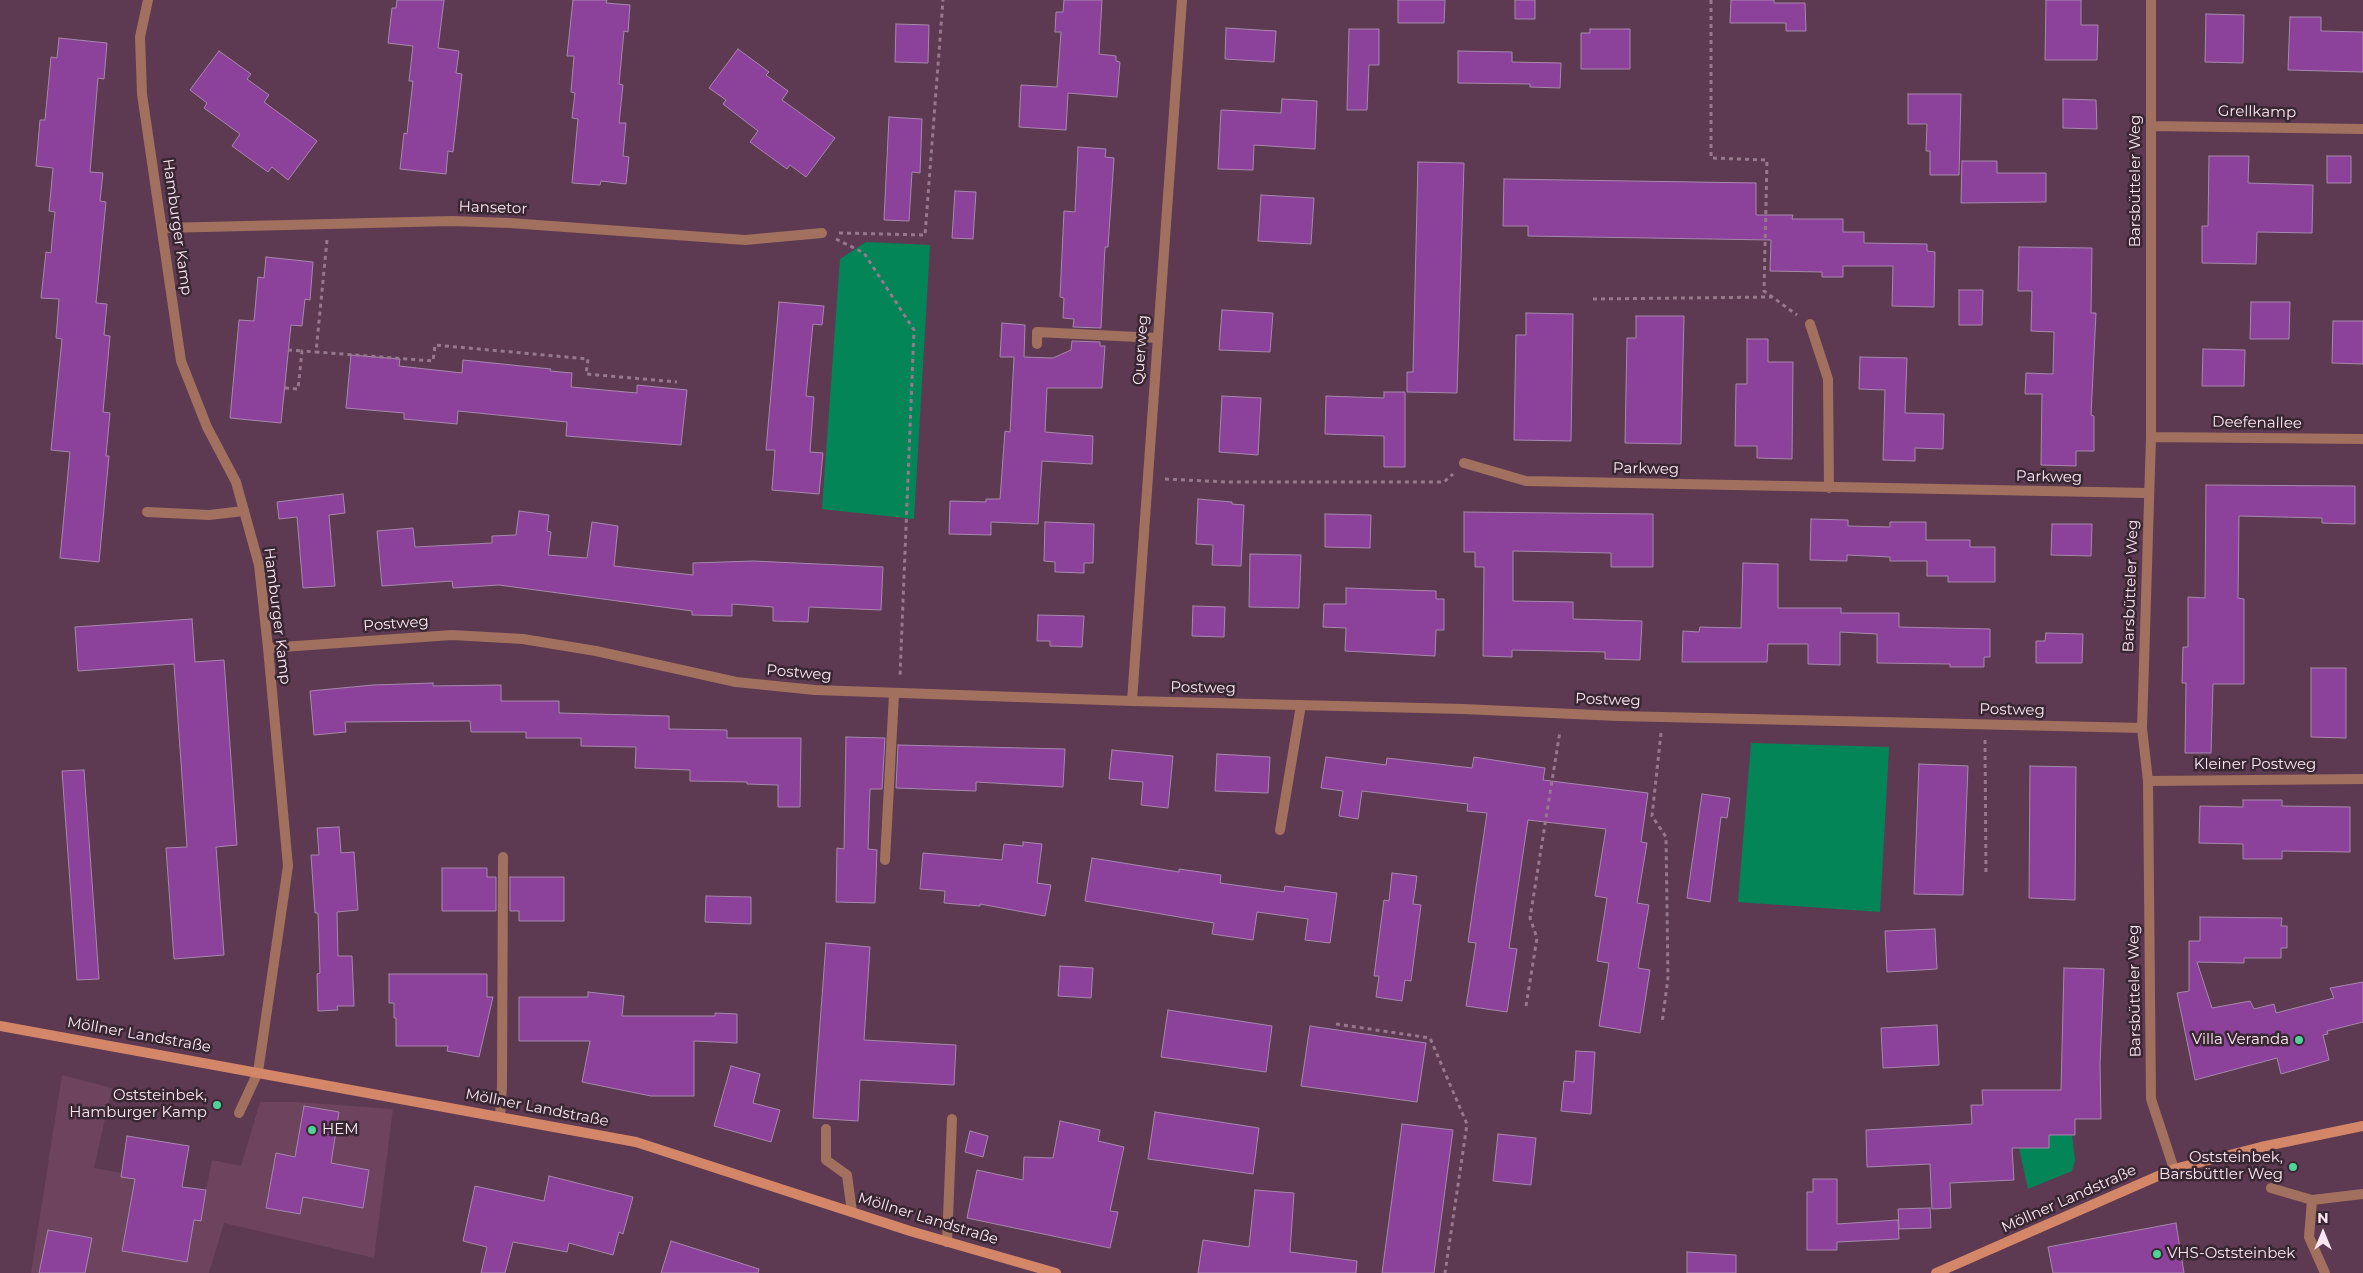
<!DOCTYPE html>
<html>
<head>
<meta charset="utf-8">
<style>
	body { margin:0 }
	#map { position:relative; width:2363px; height:1273px; overflow:hidden; background:#5d3a51; font-family:Montserrat,sans-serif }
	canvas { display:block }
	.north { position:absolute; left:2298px; top:1208px; width:50px; height:50px; -webkit-text-stroke:4px #382732; paint-order:stroke; rotate:0deg; font-size:14px; font-weight:700; line-height:20px; text-align:center; color:#fce6f3 }
	.north::after { content:''; display:block; margin:auto; width:18px; height:22px; background:#fce6f3; clip-path:polygon(50% 0,100% 100%,50% 72%,0 100%) }
</style>
</head>
<body>
<div id="map">
<canvas width="2363" height="1273"></canvas>
<div class="north">N</div>
</div>
<script>
const ctx = document.querySelector('canvas').getContext('2d');
ctx.lineJoin = 'round';
function fill(path, color) { ctx.fillStyle = color; ctx.fill(path, 'evenodd'); }
const toPath = rows => new Path2D(rows.map(r => 'M' + r).join(''));
function trace(path, color, width, dash) { ctx.strokeStyle = color; ctx.lineWidth = width; ctx.lineCap = dash ? 'butt' : 'round'; ctx.setLineDash(dash || []); ctx.stroke(path); }
function drawText(font, color, halo, rows, align = 'center') {
  ctx.font = font + ' Montserrat,sans-serif'; ctx.lineWidth = 5; ctx.setLineDash([]); ctx.textBaseline = 'middle'; ctx.strokeStyle = halo; ctx.fillStyle = color; for (const [text, x, y, turn = 0] of rows) {
    ctx.save(); ctx.translate(x, y); ctx.rotate((+turn || 0) * Math.PI / 180); ctx.textAlign = isNaN(turn) ? turn : align; if (halo) ctx.strokeText(text, 0, 0); ctx.fillText(text, 0, 0); ctx.restore();
  }
}
fill(toPath([
	[62,1075,112,1088,94,1168,122,1173,121,1177,206,1190,212,1160,241,1166,260,1102,297,1102,393,1109,374,1258,224,1223,209,1273,31,1273]
]), '#6d435e');
fill(toPath([
	[866,242,930,245,914,519,822,509,840,259],
	[1751,743,1889,747,1880,912,1738,902],
	[2049,1135,2072,1135,2075,1160,2072,1171,2028,1189,2019,1148,2049,1148]
]), '#038558');
const building = toPath([
	[397,0,444,0,438,48,459,51,456,73,462,74,453,152,448,151,446,174,400,169,404,133,407,134,413,81,409,81,413,46,388,43,392,8,396,8,397,0],
	[573,0,607,0,606,3,630,5,628,32,624,31,619,84,623,85,619,123,626,123,623,156,629,157,626,184,601,181,600,185,572,183,578,119,572,118,575,93,571,92,574,56,567,56,573,0],
	[1064,0,1102,0,1099,54,1116,56,1116,61,1120,62,1117,97,1068,93,1066,130,1019,127,1021,85,1057,87,1061,32,1055,32,1056,12,1063,12,1064,0],
	[1398,0,1445,0,1444,23,1398,23,1398,0],
	[1515,0,1535,0,1535,19,1515,19,1515,0],
	[1731,0,1774,0,1774,3,1805,3,1806,31,1786,31,1786,23,1730,23,1731,0],
	[2046,0,2081,0,2081,25,2098,25,2097,60,2045,60,2046,0],
	[2206,14,2244,15,2243,63,2205,62,2206,14],
	[2290,17,2321,17,2321,31,2363,32,2363,72,2288,70,2290,17],
	[896,24,929,25,928,63,895,62,896,24],
	[1226,28,1276,31,1274,62,1225,59,1226,28],
	[1349,29,1379,29,1379,65,1369,65,1367,110,1347,110,1349,29],
	[1590,29,1630,29,1630,69,1581,69,1581,33,1590,33,1590,29],
	[59,38,107,43,104,79,98,78,90,172,103,173,100,201,106,202,96,303,107,304,104,335,110,336,103,412,110,413,106,456,109,456,99,562,60,558,70,452,51,450,62,339,56,338,59,299,41,298,46,252,51,253,53,230,55,212,49,211,53,168,36,166,40,120,45,120,51,57,57,58,59,38],
	[738,49,769,72,766,75,788,91,782,100,835,138,806,177,790,165,787,169,750,142,758,131,723,104,726,100,709,88,738,49],
	[219,51,251,74,247,79,269,95,264,102,317,141,288,180,272,167,268,172,232,146,240,134,204,108,207,103,190,90,219,51],
	[1458,51,1512,52,1512,62,1561,63,1560,88,1530,87,1530,84,1458,83,1458,51],
	[1908,94,1961,94,1959,175,1930,175,1930,151,1926,151,1927,124,1908,124,1908,94],
	[1282,99,1317,101,1315,149,1254,145,1253,170,1218,169,1221,110,1281,113,1282,99],
	[2063,99,2096,100,2097,129,2063,128,2063,99],
	[889,117,922,119,920,173,912,172,909,221,884,220,889,117],
	[1078,147,1106,149,1105,157,1114,158,1108,247,1105,247,1101,328,1073,327,1074,319,1063,318,1064,298,1060,297,1064,211,1075,212,1078,147],
	[2209,156,2249,156,2248,183,2313,185,2312,233,2257,232,2256,264,2202,263,2202,226,2208,226,2209,156],
	[2327,156,2351,156,2351,183,2327,183,2327,156],
	[1962,161,1997,161,1997,173,2046,173,2046,202,1961,203,1962,161],
	[1418,162,1464,163,1457,393,1407,392,1407,372,1413,372,1418,162],
	[1504,179,1756,183,1756,215,1793,215,1792,219,1843,219,1843,232,1864,232,1864,243,1927,244,1927,251,1935,252,1934,307,1892,306,1893,266,1843,266,1843,277,1822,277,1822,272,1770,271,1771,240,1528,236,1528,226,1503,226,1504,179],
	[955,191,976,192,973,239,952,238,955,191],
	[1261,195,1314,198,1311,244,1258,241,1261,195],
	[2019,247,2092,248,2091,313,2096,313,2091,415,2094,416,2094,451,2076,451,2076,466,2041,465,2042,394,2025,394,2026,373,2053,374,2054,332,2031,331,2032,291,2018,291,2019,247],
	[266,257,313,262,310,300,305,299,302,326,291,325,281,423,230,418,239,320,254,321,258,277,264,278,266,257],
	[1959,290,1983,290,1982,325,1959,325,1959,290],
	[779,302,824,306,822,325,813,324,806,396,814,397,810,452,823,453,819,494,772,490,775,450,766,450,779,302],
	[2251,302,2290,302,2289,339,2250,339,2251,302],
	[1222,310,1273,313,1270,352,1219,350,1222,310],
	[1526,313,1573,314,1571,441,1514,440,1516,335,1526,335,1526,313],
	[1636,316,1684,316,1681,444,1625,443,1627,338,1636,338,1636,316],
	[2333,321,2363,321,2363,364,2332,363,2333,321],
	[1002,323,1025,325,1024,357,1053,358,1071,350,1072,341,1100,342,1100,346,1105,346,1102,388,1047,388,1045,432,1093,436,1092,464,1042,461,1038,524,991,522,991,535,949,534,950,501,986,502,986,499,1000,499,1005,431,1010,432,1014,357,1000,357,1002,323],
	[1747,339,1768,339,1768,362,1793,362,1792,459,1757,458,1757,446,1735,446,1736,384,1747,384,1747,339],
	[2203,349,2245,350,2244,386,2202,386,2203,349],
	[351,355,400,359,399,366,462,373,463,360,551,369,550,371,572,373,571,387,637,393,637,385,687,390,681,445,566,436,567,422,458,411,457,424,404,419,404,413,346,408,351,355],
	[1860,357,1907,358,1905,413,1944,414,1943,449,1915,448,1915,461,1883,460,1885,390,1859,389,1860,357],
	[1384,392,1405,392,1405,467,1384,467,1384,436,1325,434,1326,396,1384,398,1384,392],
	[1222,396,1261,398,1258,455,1219,452,1222,396],
	[2206,485,2355,486,2355,524,2322,523,2322,518,2239,516,2238,598,2244,599,2244,684,2213,684,2211,753,2185,753,2186,683,2182,683,2183,647,2188,647,2188,597,2205,598,2206,485],
	[343,494,345,513,329,515,335,586,303,588,297,517,279,519,277,502,343,494],
	[1198,499,1232,502,1232,504,1244,505,1241,566,1212,565,1213,545,1196,544,1198,499],
	[519,511,549,515,547,531,551,532,548,555,587,558,592,522,618,526,614,566,693,575,693,563,753,561,883,567,881,610,809,607,808,622,773,621,773,607,732,604,732,616,692,615,692,611,499,585,453,588,452,581,382,586,377,531,413,528,415,547,492,543,492,536,516,535,519,511],
	[1464,512,1653,514,1653,567,1611,567,1611,553,1513,551,1513,601,1573,602,1573,619,1642,621,1640,660,1605,659,1605,652,1512,650,1512,657,1483,656,1484,567,1475,567,1475,552,1464,552,1464,512],
	[1325,514,1371,515,1370,548,1325,547,1325,514],
	[1811,519,1848,520,1848,526,1890,527,1890,522,1926,522,1926,540,1970,540,1970,547,1995,547,1995,582,1948,582,1948,576,1927,576,1927,561,1890,561,1890,557,1847,555,1847,561,1810,560,1811,519],
	[1045,522,1094,524,1093,563,1084,563,1084,573,1055,572,1055,562,1044,561,1045,522],
	[2052,524,2092,524,2091,556,2051,555,2052,524],
	[1250,554,1301,555,1299,608,1249,607,1250,554],
	[1743,563,1778,564,1778,608,1841,608,1841,613,1899,613,1899,627,1990,629,1990,657,1984,657,1984,667,1950,667,1950,664,1877,663,1877,634,1840,632,1840,665,1808,664,1808,644,1768,644,1767,662,1682,662,1683,631,1699,632,1700,627,1741,628,1743,563],
	[1346,588,1436,591,1436,599,1444,599,1444,630,1436,630,1435,656,1345,651,1346,628,1323,627,1324,604,1346,604,1346,588],
	[1193,606,1225,607,1224,637,1192,636,1193,606],
	[1038,615,1084,616,1082,647,1050,646,1050,641,1037,641,1038,615],
	[192,619,195,662,224,660,237,845,216,847,224,955,174,959,166,848,187,847,174,664,78,671,75,627,192,619],
	[2046,633,2083,634,2082,663,2036,663,2036,641,2045,641,2046,633],
	[2311,668,2346,668,2346,738,2311,737,2311,668],
	[433,683,433,686,501,685,501,701,559,701,559,713,669,716,669,729,727,730,727,738,801,738,800,807,778,807,778,785,747,784,747,782,690,781,690,770,635,768,636,747,581,746,581,738,526,738,526,732,471,732,470,721,345,722,346,732,314,735,310,691,373,685,433,683],
	[846,737,885,738,882,789,870,789,868,849,877,850,875,903,836,902,837,848,844,849,846,737],
	[898,745,1065,749,1063,787,976,782,976,791,896,788,898,745],
	[1112,750,1173,756,1168,808,1141,805,1143,782,1109,779,1112,750],
	[1217,754,1270,757,1268,793,1215,791,1217,754],
	[1326,757,1386,765,1387,758,1472,768,1474,757,1545,768,1543,780,1648,793,1641,842,1647,843,1637,903,1649,905,1638,968,1650,970,1640,1033,1599,1026,1609,963,1597,961,1607,898,1595,896,1606,829,1528,820,1509,948,1517,949,1507,1012,1466,1006,1476,943,1468,942,1487,813,1467,811,1468,804,1362,791,1358,819,1339,816,1343,791,1321,788,1326,757],
	[1919,764,1968,766,1963,895,1914,894,1919,764],
	[2030,766,2076,767,2075,900,2029,898,2030,766],
	[84,770,99,979,77,980,62,771,84,770],
	[1702,794,1730,798,1727,818,1721,817,1710,902,1687,898,1702,794],
	[2243,800,2282,800,2282,806,2350,807,2350,852,2282,851,2282,859,2243,859,2243,844,2199,843,2200,806,2243,807,2243,800],
	[339,827,341,853,354,852,358,910,337,912,338,956,352,956,354,1006,337,1006,338,1010,318,1011,317,974,320,973,318,913,315,913,311,855,319,855,317,828,339,827],
	[1023,842,1042,844,1037,883,1051,885,1045,916,980,904,980,906,944,903,945,891,920,889,923,853,1002,860,1004,844,1023,846,1023,842],
	[1092,858,1179,872,1179,869,1221,875,1220,883,1284,892,1285,886,1337,893,1330,943,1305,940,1308,919,1257,912,1253,940,1212,934,1214,923,1085,901,1092,858],
	[442,868,487,868,487,877,496,877,496,911,442,911,442,868],
	[1392,873,1417,876,1413,904,1421,905,1411,981,1405,980,1402,1001,1376,997,1379,976,1374,976,1384,900,1389,901,1392,873],
	[510,877,564,877,564,921,519,921,519,911,510,911,510,877],
	[706,896,751,897,751,924,705,922,706,896],
	[2200,917,2282,918,2281,926,2287,926,2287,948,2281,948,2281,958,2244,958,2244,963,2197,962,2212,1008,2250,1001,2254,1009,2274,1004,2276,1013,2334,998,2330,988,2363,982,2363,1022,2327,1031,2328,1034,2323,1035,2329,1060,2281,1074,2277,1058,2195,1080,2177,993,2189,991,2189,941,2200,941,2200,917],
	[1935,929,1937,969,1887,972,1885,931,1935,929],
	[826,943,870,947,864,1040,956,1045,954,1085,860,1080,858,1121,813,1118,826,943],
	[1060,966,1093,968,1091,998,1058,996,1060,966],
	[2064,968,2104,969,2100,1064,2101,1119,2075,1119,2075,1135,2049,1135,2049,1148,2012,1148,2014,1180,1950,1183,1951,1208,1932,1209,1930,1164,1867,1167,1866,1130,1972,1124,1971,1105,1983,1105,1982,1090,2061,1090,2064,968],
	[389,974,487,974,487,997,493,997,479,1057,447,1051,448,1046,396,1046,396,1018,394,1018,394,1003,389,1003,389,974],
	[588,992,624,996,622,1016,715,1016,715,1013,737,1014,737,1043,694,1041,694,1096,651,1096,582,1082,590,1041,519,1041,519,997,588,997,588,992],
	[1168,1010,1272,1026,1266,1072,1161,1057,1168,1010],
	[1937,1025,1939,1065,1883,1068,1881,1028,1937,1025],
	[1310,1026,1426,1043,1417,1102,1301,1086,1310,1026],
	[1576,1051,1595,1052,1591,1114,1561,1111,1564,1081,1574,1082,1576,1051],
	[731,1066,760,1074,753,1103,780,1110,771,1142,714,1126,731,1066],
	[304,1106,339,1112,331,1163,369,1170,363,1208,303,1197,300,1214,266,1208,276,1153,295,1157,304,1106],
	[1155,1112,1259,1128,1253,1174,1148,1159,1155,1112],
	[1060,1121,1100,1130,1098,1141,1124,1147,1110,1211,1118,1212,1110,1248,967,1218,977,1170,1023,1180,1024,1157,1053,1158,1060,1121],
	[1402,1124,1453,1130,1434,1273,1382,1273,1402,1124],
	[970,1131,988,1136,983,1157,965,1152,970,1131],
	[1498,1134,1536,1138,1531,1185,1493,1181,1498,1134],
	[127,1136,189,1146,182,1187,206,1190,201,1221,194,1220,187,1262,122,1251,135,1179,121,1177,127,1136],
	[549,1176,633,1197,623,1234,619,1232,613,1255,569,1243,567,1252,513,1242,505,1273,481,1273,487,1247,463,1241,475,1186,544,1201,549,1176],
	[1813,1179,1837,1179,1837,1224,1898,1220,1899,1239,1837,1242,1837,1250,1807,1250,1807,1192,1813,1192,1813,1179],
	[1255,1190,1294,1193,1290,1252,1357,1261,1356,1273,1198,1273,1203,1240,1249,1247,1255,1190],
	[1930,1208,1931,1228,1899,1229,1898,1209,1930,1208],
	[2176,1223,2184,1273,2053,1273,2048,1247,2176,1223],
	[48,1230,92,1238,85,1273,39,1273,48,1230],
	[671,1241,759,1269,758,1273,661,1273,671,1241],
	[1687,1252,1736,1255,1736,1273,1687,1273,1687,1252]
]);
fill(building, '#8c419a');
trace(building, '#a689ac', 1);
trace(toPath([
	[1711,0,1711,158,1767,160,1764,291,1797,315],
	[839,233,925,235,943,0],
	[836,239,864,253,914,330,900,676],
	[327,240,316,352,433,361,435,345,588,359,586,374,677,382],
	[1593,299,1772,297],
	[288,350,302,351],
	[285,388,298,389,302,351,316,352],
	[1165,479,1226,482,1444,482,1453,474],
	[1661,733,1652,816,1666,837,1668,978,1662,1023],
	[1985,740,1986,875],
	[1526,1006,1537,938,1530,918,1560,731],
	[1336,1024,1430,1038,1467,1124,1445,1273]
]), '#97788c', 3, [4, 4]);
trace(toPath([
	[1037,344,1037,332,1157,338],
	[147,512,209,515,244,511],
	[1280,830,1301,705],
	[885,860,894,694],
	[239,1113,258,1072],
	[500,1116,502,1086,503,857],
	[826,1129,826,1160,847,1175,852,1212],
	[947,1242,952,1119]
]), '#a2705e', 10);
trace(toPath([
	[148,0,140,37,142,94,181,361,207,427,236,482,259,565,268,648,288,866,258,1072],
	[2151,0,2151,437,2142,728,2148,781,2151,1099,2174,1169],
	[2151,126,2363,129],
	[163,228,452,221,510,223,745,240,822,233],
	[1810,324,1828,379,1829,488],
	[2151,437,2363,439],
	[1464,463,1526,481,2148,493],
	[268,648,452,635,523,639,596,651,736,682,815,690,1132,701,1463,709,1618,716,2142,728],
	[1132,701,1182,0],
	[2148,781,2363,779],
	[2271,1188,2312,1200,2363,1194],
	[2312,1200,2309,1237,2325,1273]
]), '#a2705e', 10);
trace(toPath([
	[0,1026,636,1142,910,1231,1056,1273],
	[1936,1273,2174,1169,2261,1147,2363,1126]
]), '#d48669', 10);
for (const [x, y, r, color] of [
	[2299,1040,5,"#4fd399"],
	[217,1105,5,"#4fd399"],
	[312,1130,5,"#4fd399"],
	[2293,1167,5,"#4fd399"],
	[2157,1254,5,"#4fd399"]
]) { const dot = new Path2D(); dot.arc(x, y, r, 0, 2 * Math.PI); ctx.fillStyle = color; ctx.fill(dot); trace(dot, '#382732', 2); }
drawText('15px', '#fce6f3', '#382732', [
	["Grellkamp",2257,112,1],
	["Barsbütteler Weg",2136,181,-90],
	["Hansetor",493,208,2],
	["Hamburger Kamp",177,227,82],
	["Querweg",1141,350,-86],
	["Deefenallee",2257,423,1],
	["Parkweg",1646,469,1],
	["Parkweg",2049,477,1],
	["Barsbütteler Weg",2131,586,-88],
	["Hamburger Kamp",277,616,83],
	["Postweg",396,624,-4],
	["Postweg",799,673,5],
	["Postweg",1203,688,1],
	["Postweg",1608,700,2],
	["Postweg",2012,710,1],
	["Kleiner Postweg",2255,765],
	["Barsbütteler Weg",2135,991,-91],
	["Möllner Landstraße",139,1035,10],
	["Möllner Landstraße",537,1108,11],
	["Möllner Landstraße",2069,1199,-24],
	["Möllner Landstraße",928,1219,17]
]);
drawText('15px', '#fce6f3', '#382732', [
	["Villa Veranda",2289,1040],
	["Oststeinbek,",207,1096],
	["Hamburger Kamp",207,1113],
	["HEM",322,1130,"left"],
	["Oststeinbek,",2283,1158],
	["Barsbüttler Weg",2283,1175],
	["VHS-Oststeinbek",2167,1254,"left"]
], 'right');
</script>
</body>
</html>
